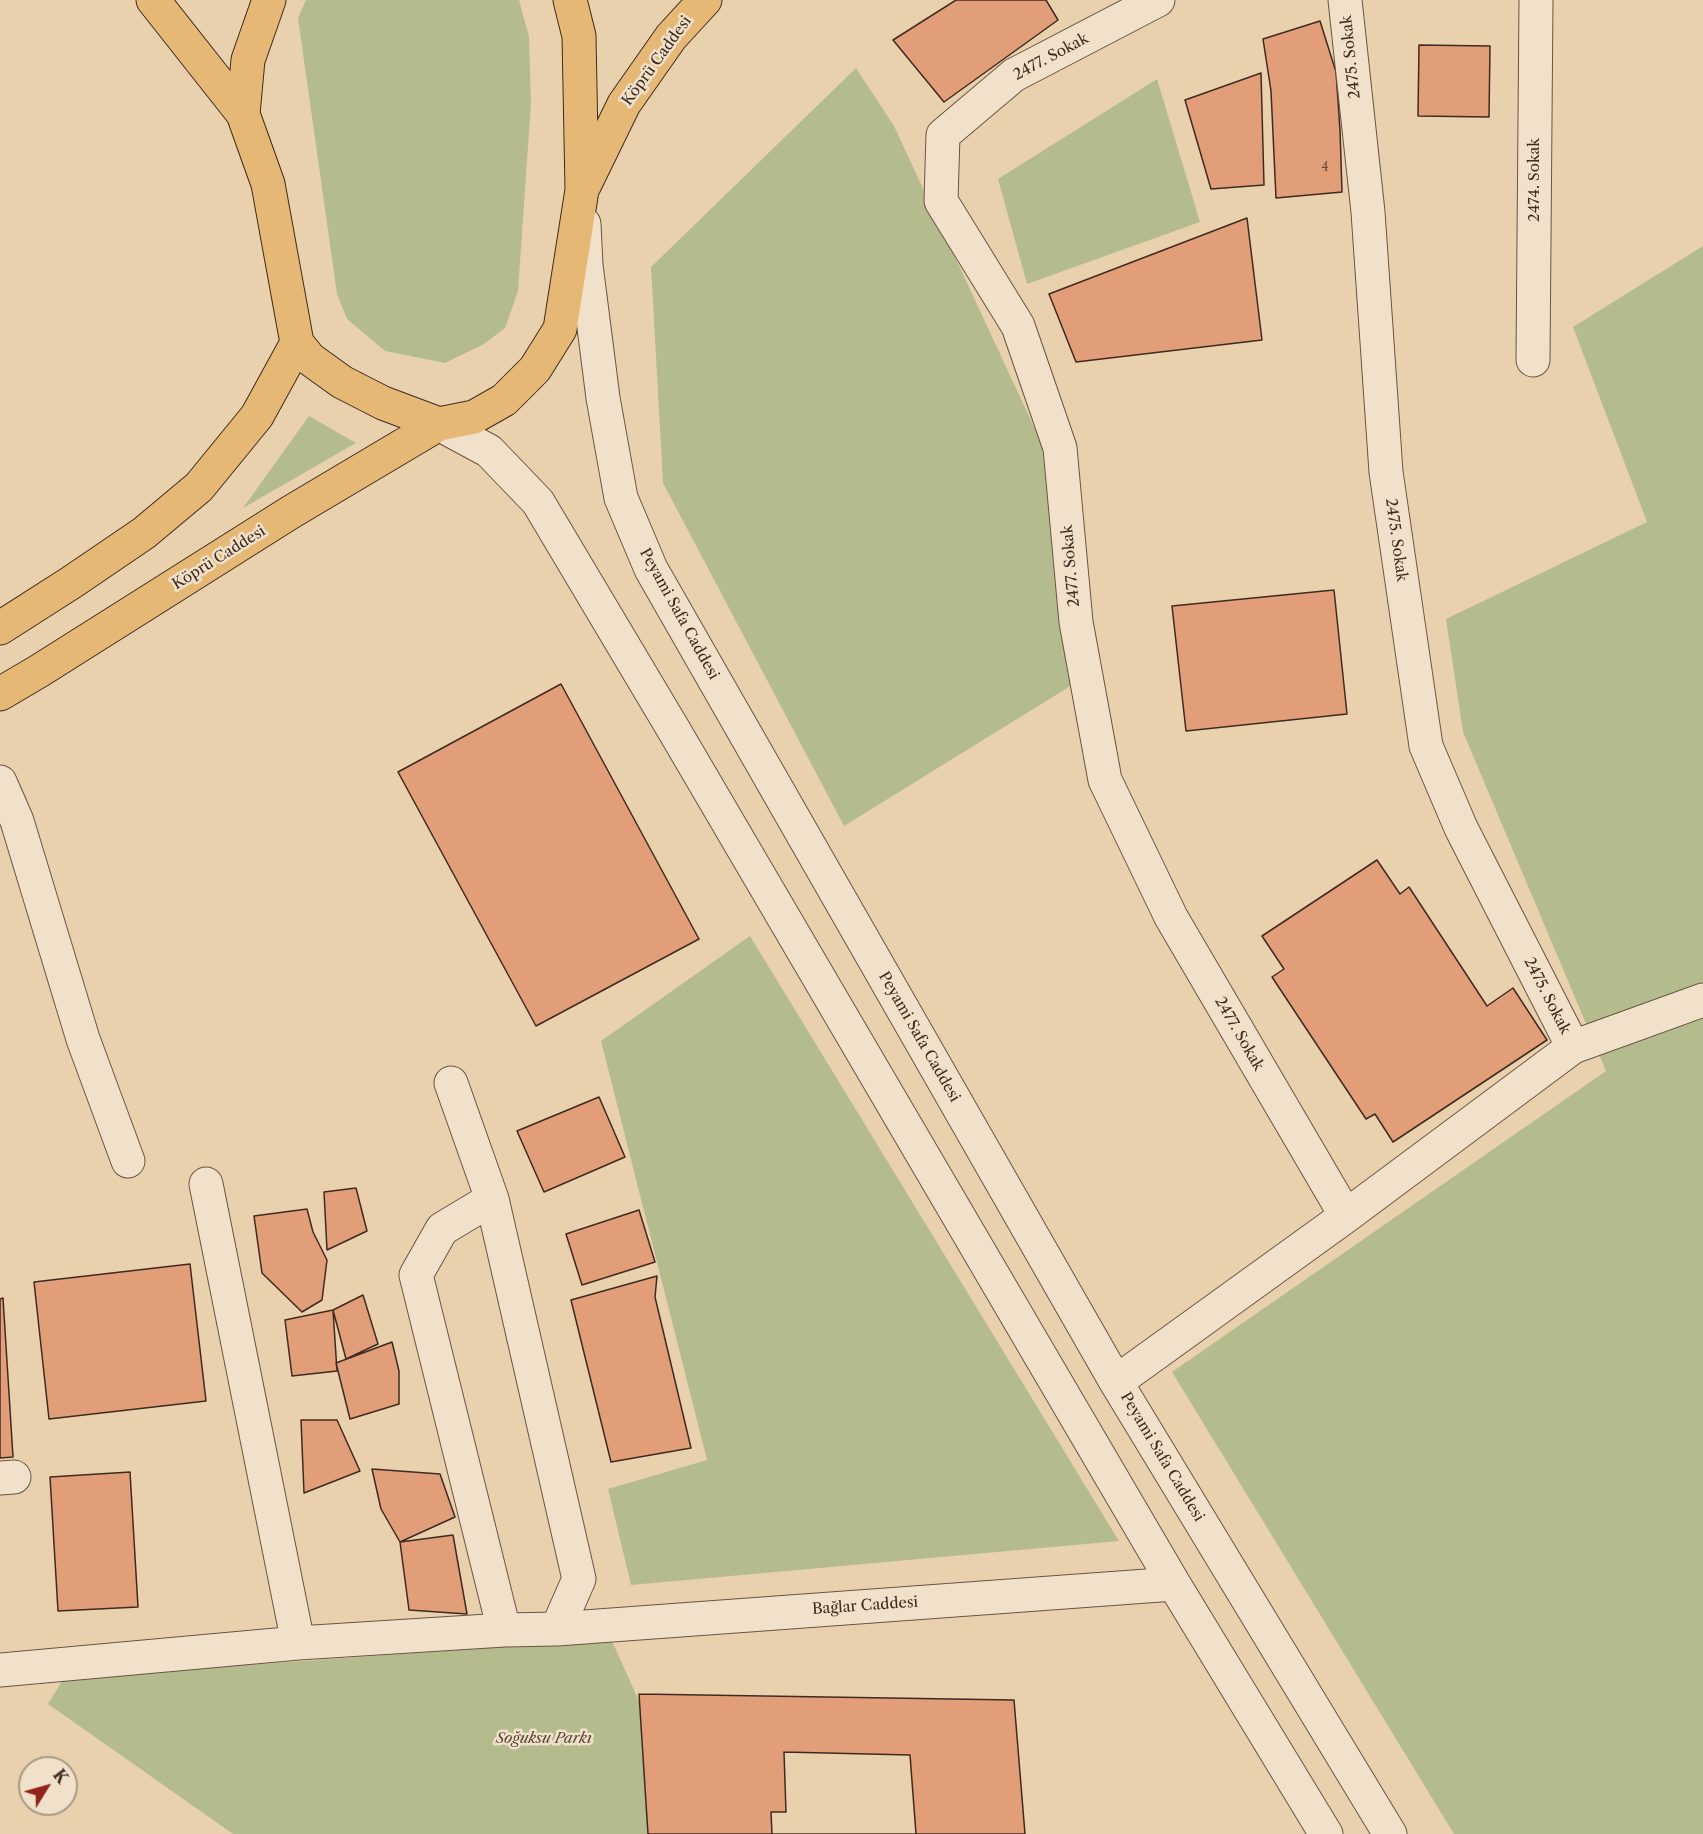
<!DOCTYPE html>
<html>
<head>
<meta charset="utf-8">
<style>
	body { margin:0 }
	#map { position:relative; width:1703px; height:1834px; overflow:hidden; background:#ead1ad; font-family:"Libre Caslon Text",serif }
	canvas { display:block }
	.north { position:absolute; left:18px; top:1756px; width:60px; height:60px; box-sizing:border-box; background:#f1e1ca; border:2px solid #aa9886; border-radius:50%; rotate:53deg; font-size:16px; font-weight:700; line-height:24px; text-align:center; color:#3f2a21 }
	.north::after { content:''; display:block; margin:auto; width:21px; height:27px; background:#8f2418; clip-path:polygon(50% 0,100% 100%,50% 72%,0 100%) }
</style>
</head>
<body>
<div id="map">
<canvas width="1703" height="1834"></canvas>
<div class="north">K</div>
</div>
<script>
const ctx = document.querySelector('canvas').getContext('2d');
ctx.lineJoin = 'round';
function fill(path, color) { ctx.fillStyle = color; ctx.fill(path, 'evenodd'); }
const toPath = rows => new Path2D(rows.map(r => 'M' + r).join(''));
function trace(path, color, width, dash) { ctx.strokeStyle = color; ctx.lineWidth = width; ctx.lineCap = dash ? 'butt' : 'round'; ctx.setLineDash(dash || []); ctx.stroke(path); }
function drawText(font, color, halo, rows, align = 'center') {
  ctx.font = font + ' "Libre Caslon Text",serif'; ctx.lineWidth = 5; ctx.setLineDash([]); ctx.textBaseline = 'middle'; ctx.strokeStyle = halo; ctx.fillStyle = color; for (const [text, x, y, turn = 0] of rows) {
    ctx.save(); ctx.translate(x, y); ctx.rotate((+turn || 0) * Math.PI / 180); ctx.textAlign = isNaN(turn) ? turn : align; if (halo) ctx.strokeText(text, 0, 0); ctx.fillText(text, 0, 0); ctx.restore();
  }
}
fill(toPath([
	[306,0,519,0,529,37,531,103,518,291,505,328,484,344,445,363,385,351,347,319,337,294,298,18],
	[856,68,894,126,1041,442,1077,682,844,826,663,483,651,267],
	[1157,79,1200,222,1027,284,998,179],
	[1703,246,1703,1834,1454,1834,1172,1372,1606,1071,1463,732,1446,619,1647,522,1573,327],
	[309,416,356,443,243,508],
	[750,936,1119,1541,631,1585,608,1489,707,1460,601,1041],
	[611,1639,699,1834,233,1834,48,1704,64,1678]
]), '#b4bc8d');
const building = toPath([
	[956,0,1046,0,1058,20,944,102,893,40,956,0],
	[1320,21,1336,72,1340,130,1342,192,1276,198,1271,91,1263,39,1320,21],
	[1419,45,1490,46,1489,117,1418,116,1419,45],
	[1261,73,1264,185,1211,189,1185,100,1261,73],
	[1247,218,1262,340,1076,362,1049,294,1247,218],
	[1334,590,1347,714,1186,731,1172,606,1334,590],
	[561,684,699,939,536,1026,398,772,561,684],
	[1377,860,1400,894,1409,887,1487,1006,1513,988,1547,1040,1393,1142,1375,1114,1366,1119,1272,977,1284,969,1262,936,1377,860],
	[599,1097,625,1157,544,1192,517,1131,599,1097],
	[356,1188,367,1231,327,1250,324,1192,356,1188],
	[307,1209,313,1232,327,1260,322,1300,302,1312,262,1273,254,1216,307,1209],
	[639,1210,655,1262,582,1285,566,1234,639,1210],
	[190,1264,206,1401,49,1419,34,1282,190,1264],
	[657,1276,655,1297,691,1448,611,1462,571,1300,657,1276],
	[363,1295,378,1344,346,1359,333,1310,363,1295],
	[3,1298,13,1457,0,1458,0,1299,3,1298],
	[333,1310,337,1371,292,1376,285,1320,333,1310],
	[392,1342,399,1371,399,1404,350,1419,336,1363,392,1342],
	[301,1420,337,1420,360,1471,304,1493,301,1420],
	[372,1469,440,1474,455,1517,400,1542,381,1509,372,1469],
	[130,1472,138,1607,58,1611,50,1477,130,1472],
	[453,1535,467,1614,409,1610,400,1542,453,1535],
	[639,1694,1014,1700,1025,1834,648,1834,639,1694],
	[784,1752,910,1755,916,1834,772,1834,771,1812,786,1812,784,1752]
]);
fill(building, '#e29e79');
trace(building, '#3f2a21', 1.5);
const minor = toPath([
	[1158,0,1014,75,943,135,941,201,1018,326,1060,448,1076,622,1105,780,1171,917,1346,1216],
	[1345,0,1368,212,1386,472,1426,746,1461,828,1573,1047],
	[584,224,586,265,603,398,621,498,651,569,1116,1382,1390,1834],
	[1533,360,1536,0],
	[439,424,489,451,538,502,675,732,1174,1584,1326,1834],
	[0,782,17,821,83,1039,128,1161],
	[206,1184,298,1643],
	[492,1199,442,1229,416,1275,504,1630],
	[1116,1382,1346,1216,1573,1047,1703,1000],
	[0,1478,14,1477],
	[557,1629,1174,1584],
	[0,1670,298,1643,504,1630,557,1629,579,1579,492,1199,451,1083]
]);
const major = toPath([
	[153,0,243,114],
	[269,0,248,60,243,114,268,184,297,343,310,359,342,382,383,403,439,424,474,417,504,400,535,369,560,329,582,190,579,36,570,0],
	[584,186,624,104,671,37,705,0],
	[0,628,72,582,144,533,199,487,257,416,297,343],
	[0,694,39,671,291,512,439,424]
]);
trace(minor, '#6a5444', 35);
trace(major, '#3f2a21', 35);
trace(minor, '#f1e1ca', 33);
trace(major, '#e5b876', 33);
drawText('12px', '#684737', null, [
	["4",1325,168]
]);
drawText('15px', '#3f2a21', '#f1e1ca', [
	["2477. Sokak",1051,57,-28],
	["2475. Sokak",1351,57,-96],
	["Köprü Caddesi",657,61,-54],
	["2474. Sokak",1535,180,-90],
	["2475. Sokak",1396,540,82],
	["Köprü Caddesi",219,558,-32],
	["2477. Sokak",1071,566,-95],
	["Peyami Safa Caddesi",679,614,61],
	["2475. Sokak",1547,996,63],
	["2477. Sokak",1239,1034,60],
	["Peyami Safa Caddesi",919,1037,60],
	["Peyami Safa Caddesi",1162,1457,59],
	["Bağlar Caddesi",865,1606,-4]
]);
drawText('italic 15px', '#564737', '#f1e1ca', [
	["Soğuksu Parkı",544,1739]
]);
</script>
</body>
</html>
